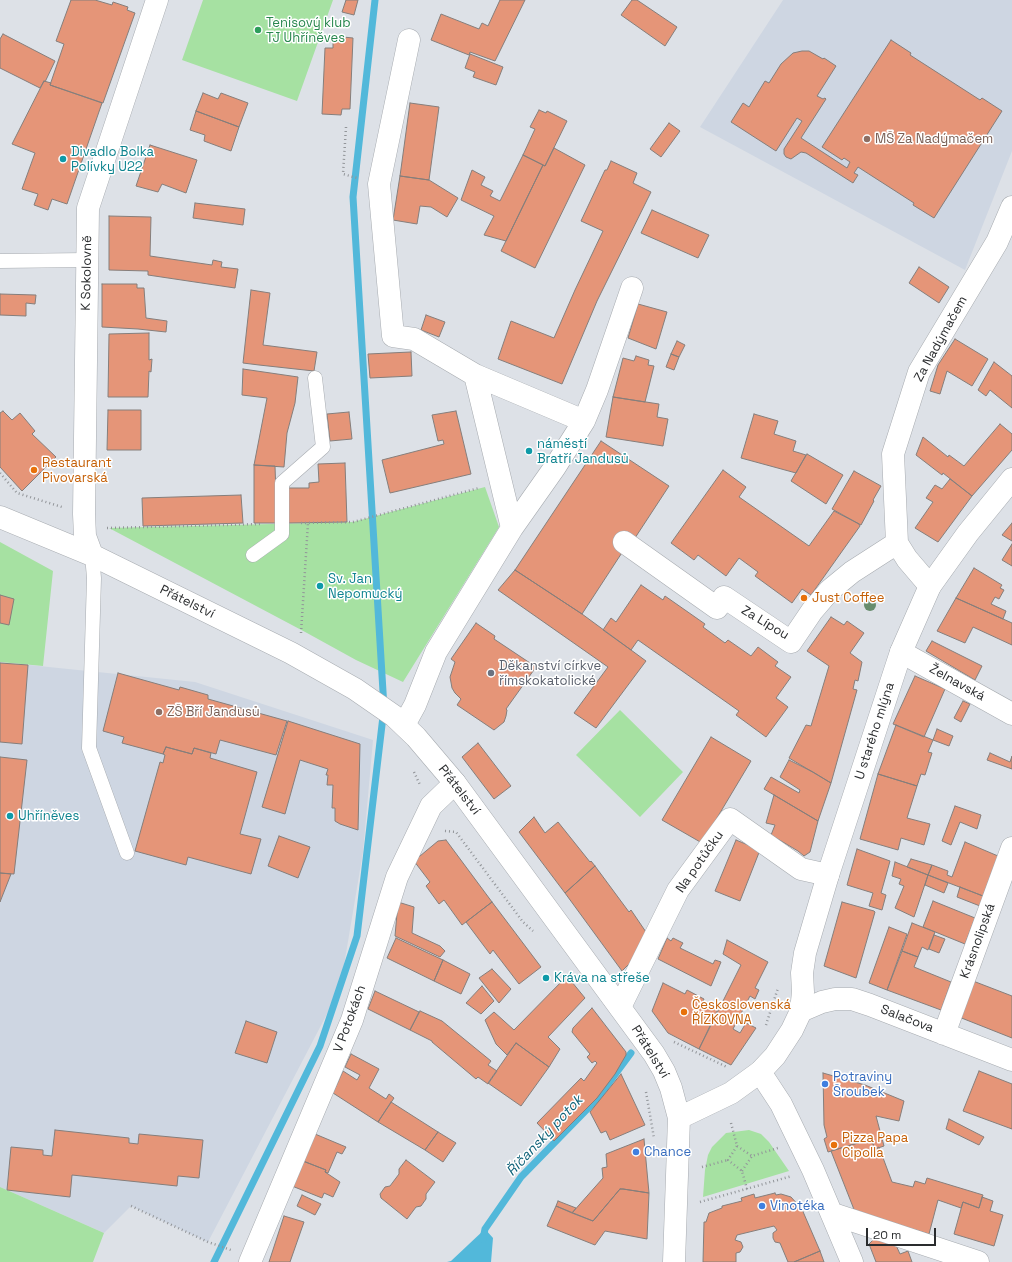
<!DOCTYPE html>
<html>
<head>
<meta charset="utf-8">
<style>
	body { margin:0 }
	#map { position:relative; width:1012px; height:1262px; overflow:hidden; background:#dde1e7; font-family:"Space Grotesk",sans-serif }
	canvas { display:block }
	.scale { position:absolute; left:866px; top:1228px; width:70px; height:18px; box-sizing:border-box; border:2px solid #2a2c2e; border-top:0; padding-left:5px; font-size:12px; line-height:14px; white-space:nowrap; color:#2a2c2e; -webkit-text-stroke:3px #fff; paint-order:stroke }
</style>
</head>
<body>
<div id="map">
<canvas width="1012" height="1262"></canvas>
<div class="scale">20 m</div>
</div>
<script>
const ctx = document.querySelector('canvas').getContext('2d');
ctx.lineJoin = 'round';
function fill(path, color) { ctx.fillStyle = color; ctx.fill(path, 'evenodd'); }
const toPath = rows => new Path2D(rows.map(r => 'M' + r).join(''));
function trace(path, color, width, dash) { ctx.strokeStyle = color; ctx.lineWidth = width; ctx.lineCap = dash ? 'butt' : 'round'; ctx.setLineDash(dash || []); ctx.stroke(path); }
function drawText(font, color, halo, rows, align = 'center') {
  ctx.font = font + ' "Space Grotesk",sans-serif'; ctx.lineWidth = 3; ctx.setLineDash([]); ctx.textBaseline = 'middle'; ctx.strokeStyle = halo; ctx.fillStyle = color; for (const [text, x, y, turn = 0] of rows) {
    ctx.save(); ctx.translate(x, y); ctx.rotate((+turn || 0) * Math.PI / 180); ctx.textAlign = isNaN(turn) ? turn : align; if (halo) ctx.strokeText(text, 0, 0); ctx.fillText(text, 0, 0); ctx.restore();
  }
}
fill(toPath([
	[783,0,1012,0,1012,151,965,270,700,127],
	[0,662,195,682,373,740,363,852,340,989,208,1242,131,1206,104,1233,0,1187]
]), '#ced6e2');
fill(toPath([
	[203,0,333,0,297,101,182,60],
	[485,487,499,527,403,682,356,660,307,633,109,528,353,522],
	[0,542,53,571,43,666,0,662],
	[620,710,683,772,640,817,576,755],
	[749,1130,761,1134,769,1142,789,1171,703,1197,705,1170,708,1155,712,1147,726,1133],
	[0,1187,104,1233,93,1262,0,1262]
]), '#a6e1a2');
fill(toPath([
	[485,1229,493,1238,491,1262,447,1262,451,1261]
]), '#52b8da');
trace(toPath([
	[483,1239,485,1229,521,1177,597,1099,631,1053],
	[214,1262,320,1046,357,936,384,708,353,197,375,0]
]), '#52b8da', 7);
const building = toPath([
	[71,0,95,0,112,5,113,2,128,7,127,10,135,13,103,103,50,85,64,44,56,41,71,0],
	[346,0,358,0,354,15,342,12,346,0],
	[500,0,525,0,495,61,470,52,469,55,431,40,441,14,479,29,482,23,488,26,500,0],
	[632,0,637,0,677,27,665,46,621,15,632,0],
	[3,34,55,61,45,82,44,81,40,88,0,68,0,39,3,34],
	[333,36,353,38,350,109,342,109,341,115,322,114,325,48,333,48,333,36],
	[891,40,911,53,910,55,980,100,982,98,1002,111,934,218,913,205,914,203,858,167,854,173,858,175,853,183,806,153,801,152,791,159,786,157,784,154,784,149,802,121,797,118,776,151,731,122,743,103,749,107,765,81,769,83,781,64,793,53,802,51,809,51,823,59,824,58,836,66,817,96,823,99,825,98,826,99,801,138,847,168,850,162,844,158,842,160,822,147,891,40],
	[470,54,503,67,496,85,473,77,475,72,465,68,470,54],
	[44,81,51,83,50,85,102,103,67,204,52,199,48,210,34,205,38,194,22,189,35,153,12,144,44,81],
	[203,93,218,99,221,93,248,103,239,127,196,111,203,93],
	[410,103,439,107,429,180,400,176,410,103],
	[539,110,546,113,547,111,567,121,545,166,523,155,535,129,530,127,539,110],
	[196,111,239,127,231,151,204,141,205,135,190,130,196,111],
	[669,123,680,131,661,157,650,149,669,123],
	[150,145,197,160,186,193,162,184,158,192,136,186,150,145],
	[554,148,585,165,535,268,501,251,543,165,545,166,554,148],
	[523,155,543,165,506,241,484,235,494,216,461,200,472,170,485,177,481,185,493,191,490,196,500,201,523,155],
	[611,161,637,173,633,183,651,192,597,301,562,384,498,359,511,321,554,338,575,290,603,231,581,221,605,170,607,170,611,161],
	[400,176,429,180,458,198,447,217,431,207,420,206,417,224,393,220,400,176],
	[195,203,245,209,243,225,193,218,195,203],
	[652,210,709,235,698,258,641,233,652,210],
	[109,216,151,217,150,256,212,265,213,260,222,262,221,267,238,269,235,288,148,275,148,271,109,270,109,216],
	[919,267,949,287,939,303,909,283,919,267],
	[102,284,137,284,137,288,144,288,146,318,167,321,166,332,138,329,102,327,102,284],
	[251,290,270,293,263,345,317,352,314,371,259,365,243,363,251,290],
	[0,294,36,295,35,304,26,303,26,316,0,315,0,294],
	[638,304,667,312,656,349,628,338,638,304],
	[426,315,445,322,439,337,421,330,426,315],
	[149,333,149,360,152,359,151,372,149,371,148,397,108,397,109,334,149,333],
	[955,339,988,359,972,386,947,371,940,394,930,391,938,365,955,339],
	[677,341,685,345,679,357,671,354,677,341],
	[411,352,412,376,370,378,368,354,411,352],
	[671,354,679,357,674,370,666,367,671,354],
	[636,356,649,360,648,365,654,366,645,402,613,397,623,358,634,361,636,356],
	[994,362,1012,376,1012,408,990,390,986,396,978,390,994,362],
	[243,369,298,377,295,403,287,433,284,467,254,465,267,398,242,395,243,369],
	[613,397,659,404,657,417,668,419,663,446,606,437,613,397],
	[108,410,141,410,141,450,107,450,108,410],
	[3,411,12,420,20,413,35,431,32,434,56,457,22,491,0,467,0,413,3,411],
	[456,411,471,474,390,493,382,460,444,444,443,440,438,441,432,415,456,411],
	[349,412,352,439,330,441,327,414,349,412],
	[754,414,778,421,774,434,796,441,793,451,806,455,796,473,741,458,754,414],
	[1000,424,1012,434,1012,450,972,496,943,473,942,475,916,455,923,437,948,457,949,455,964,466,1000,424],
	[601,441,669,486,633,541,625,548,582,614,515,570,601,441],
	[807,454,843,475,826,504,791,481,807,454],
	[345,463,347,522,288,523,286,488,309,488,309,483,319,482,318,464,345,463],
	[254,465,275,466,277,523,254,523,254,465],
	[723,470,746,487,739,497,809,546,834,511,859,524,860,526,811,595,802,589,792,603,755,576,758,572,739,558,726,576,698,555,694,560,671,543,723,470],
	[854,471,881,486,873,500,874,501,861,525,832,509,854,471],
	[950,479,972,496,938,542,915,528,933,502,926,498,935,485,942,489,950,479],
	[241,495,243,523,143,526,142,498,241,495],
	[1012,523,1012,541,1002,535,1012,523],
	[1012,544,1012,566,1002,560,1012,544],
	[974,568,1002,585,1000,588,1004,590,999,599,995,597,991,604,1006,611,1003,619,956,598,974,568],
	[515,570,582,614,646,661,596,728,574,713,608,667,498,590,515,570],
	[641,585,663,600,665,596,705,624,703,627,725,643,728,640,751,656,758,647,778,662,775,666,791,677,776,698,788,707,766,737,736,715,739,711,638,640,631,650,603,630,611,618,616,622,641,585],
	[0,595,14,599,9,625,0,623,0,595],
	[956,598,1012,623,1012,645,973,627,965,643,937,631,956,598],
	[831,617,844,625,847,621,864,633,850,653,862,662,858,681,855,680,853,689,857,690,831,783,789,758,806,725,811,726,829,666,807,651,831,617],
	[476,623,495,636,494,639,536,667,506,709,507,710,506,716,504,722,494,730,457,705,461,699,455,693,452,688,450,677,455,662,451,659,476,623],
	[932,641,982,666,975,680,926,651,932,641],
	[0,663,28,665,22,744,0,742,0,663],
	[118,673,179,690,180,687,208,695,208,699,287,721,276,755,220,740,216,754,194,748,192,754,166,747,163,754,122,743,124,737,103,731,118,673],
	[915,676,945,689,924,737,893,724,915,676],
	[963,701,970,704,961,722,954,718,963,701],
	[288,721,360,744,358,830,340,824,335,821,335,808,332,808,333,785,327,785,328,775,326,775,328,769,300,760,285,814,262,807,288,721],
	[896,725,933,740,928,752,932,753,925,775,921,774,917,786,878,774,896,725],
	[937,729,953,736,949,746,933,740,937,729],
	[711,737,751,761,702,843,662,820,711,737],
	[478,743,511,786,494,799,462,757,478,743],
	[166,747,192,754,194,748,211,753,210,758,257,772,240,834,261,839,251,874,188,857,186,865,135,851,160,762,163,763,165,755,163,754,166,747],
	[990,753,1010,762,1012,756,1012,769,987,760,990,753],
	[0,757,27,760,14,874,0,873,0,757],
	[789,760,813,772,831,783,818,821,764,789,771,777,799,793,800,790,780,777,789,760],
	[878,774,917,786,907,818,930,824,924,845,901,838,898,850,860,839,878,774],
	[774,795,818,821,810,852,804,856,798,851,771,835,775,825,766,823,774,795],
	[955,806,981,815,977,829,960,822,951,845,942,841,955,806],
	[534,817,545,833,558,822,590,862,591,861,595,866,565,893,519,832,534,817],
	[279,836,310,847,298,878,268,866,279,836],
	[446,840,492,902,462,925,444,900,439,904,426,886,430,882,414,861,438,841,446,840],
	[736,840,760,850,740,901,715,891,736,840],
	[965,842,998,856,983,896,928,875,932,865,948,871,947,875,952,877,965,842],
	[857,849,890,861,881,893,886,895,882,910,869,906,873,893,847,885,857,849],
	[911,859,932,865,928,875,907,867,911,859],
	[895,862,928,875,914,917,895,908,904,886,899,884,901,879,892,876,895,862],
	[595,866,629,912,631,910,648,935,639,954,622,971,565,893,595,866],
	[0,873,11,874,0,902,0,873],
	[928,875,948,883,944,893,925,885,928,875],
	[960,887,983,896,980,906,957,897,960,887],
	[933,901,975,918,965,944,923,927,933,901],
	[398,902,414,907,412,933,440,946,445,951,440,957,395,936,398,902],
	[492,902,541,967,519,984,493,950,490,954,466,922,492,902],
	[842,902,874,911,875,912,856,978,824,966,842,902],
	[912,923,935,932,928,950,922,947,918,957,902,951,912,923],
	[889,927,907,934,887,990,869,983,889,927],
	[934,935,945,939,939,953,929,949,934,935],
	[396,938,443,960,434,981,387,958,396,938],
	[667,938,671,941,673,938,683,943,680,948,713,964,715,960,721,962,711,986,658,959,667,938],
	[727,940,768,962,755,988,759,990,755,999,750,996,733,1029,740,1033,746,1023,756,1028,731,1065,699,1049,741,965,723,954,727,940],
	[902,951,918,957,914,967,951,982,941,1010,887,990,902,951],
	[443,960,470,974,461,994,434,981,443,960],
	[492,969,511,989,499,1003,479,978,492,969],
	[567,976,585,998,548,1037,560,1049,549,1067,516,1043,507,1055,496,1044,485,1020,494,1012,514,1030,567,976],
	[973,981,1012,996,1012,1038,959,1017,973,981],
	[663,983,685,994,687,990,704,999,702,1004,712,1009,714,1004,719,1007,699,1049,668,1033,652,1011,663,983],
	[482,986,494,1001,481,1014,466,1003,482,986],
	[375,991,419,1012,410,1030,368,1009,375,991],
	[592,1008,626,1052,626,1055,615,1074,597,1098,554,1141,537,1123,581,1078,584,1081,597,1063,595,1061,592,1063,587,1057,590,1054,572,1032,573,1028,592,1008],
	[420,1011,442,1021,491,1061,488,1065,497,1071,488,1084,478,1077,476,1079,432,1042,432,1041,410,1030,420,1011],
	[246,1021,277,1032,267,1063,235,1053,246,1021],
	[516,1043,549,1067,521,1106,488,1083,516,1043],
	[351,1054,379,1069,369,1088,386,1099,389,1094,394,1098,378,1122,333,1093,343,1071,357,1080,360,1075,345,1067,351,1054],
	[979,1071,1012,1084,1012,1129,963,1111,979,1071],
	[823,1073,865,1085,904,1101,899,1121,876,1116,884,1146,875,1149,871,1139,828,1152,824,1139,827,1137,824,1125,823,1073],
	[621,1074,645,1125,610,1140,606,1131,601,1133,590,1112,621,1074],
	[391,1102,438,1132,425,1150,378,1122,391,1102],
	[949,1119,984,1137,979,1145,946,1129,949,1119],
	[55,1130,129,1138,129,1143,138,1144,139,1134,203,1140,199,1178,178,1176,177,1186,72,1175,70,1197,7,1190,11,1147,43,1150,43,1155,52,1156,55,1130],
	[438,1132,456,1143,443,1162,425,1150,438,1132],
	[315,1134,346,1147,342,1154,337,1152,328,1173,325,1172,326,1170,303,1161,315,1134],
	[644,1139,649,1193,623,1189,620,1189,593,1221,572,1213,603,1178,602,1168,607,1167,606,1154,644,1139],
	[871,1139,875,1149,879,1147,892,1182,913,1187,915,1181,925,1184,927,1178,983,1195,979,1208,963,1202,961,1208,938,1200,929,1234,855,1212,831,1151,871,1139],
	[406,1160,435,1182,426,1194,426,1199,421,1206,416,1207,407,1219,381,1198,380,1194,385,1187,390,1186,399,1174,399,1169,406,1160],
	[303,1161,326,1170,325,1172,340,1182,333,1197,324,1193,322,1198,292,1186,303,1161],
	[620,1189,623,1189,649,1193,647,1239,605,1231,595,1245,547,1226,556,1206,593,1221,620,1189],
	[775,1193,776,1195,781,1194,791,1197,800,1207,801,1207,820,1251,794,1262,788,1262,780,1243,775,1242,773,1238,773,1233,777,1230,774,1226,737,1235,735,1240,741,1242,743,1247,740,1252,736,1253,736,1262,703,1262,704,1222,706,1222,709,1213,722,1208,722,1206,742,1201,741,1198,754,1194,755,1198,775,1193],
	[302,1195,321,1204,315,1215,297,1206,302,1195],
	[982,1197,993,1201,990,1211,1003,1215,994,1246,954,1234,963,1202,979,1208,982,1197],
	[558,1201,576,1208,572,1213,556,1206,558,1201],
	[284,1216,304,1222,290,1262,269,1262,284,1216],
	[876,1237,895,1243,900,1254,908,1251,912,1262,876,1262,869,1244,876,1237],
	[820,1251,824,1262,794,1262,820,1251]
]);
fill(building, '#e59578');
trace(building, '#857e7b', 1);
const lane = toPath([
	[0,261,87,260],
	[92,555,94,578,89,748,127,853],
	[253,555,282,534,282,483,323,447,315,378]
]);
const street = toPath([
	[409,40,379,184,393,336,414,339,475,375,584,421],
	[475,375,512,528],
	[624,542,717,608,724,597,791,642,812,611,830,590,852,572,897,543],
	[92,555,85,536,84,514,88,208,157,0],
	[930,586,907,559,897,543,893,454,919,372,997,242,1012,207],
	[901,652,1012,714],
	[404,725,415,705,436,652,512,528,555,467,584,421,597,390,632,288],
	[620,1007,678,890,730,819,801,869,828,875],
	[801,1011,822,1002,835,999,852,999,870,1005,1012,1060],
	[944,1034,1012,848],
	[760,1072,781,1104,813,1170,852,1262],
	[833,1214,978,1262],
	[250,1262,352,1020,397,877,431,806,455,783]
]);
const secondary = toPath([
	[0,517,92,555,291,653,355,689,394,716,416,737,455,783,654,1054,664,1071,671,1088,679,1118,674,1262],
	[679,1118,731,1093,760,1072,775,1056,792,1030,801,1011,803,992,802,973,805,953,828,875,901,652,930,586,968,533,1012,479]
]);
trace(lane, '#a7abb0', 15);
trace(street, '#a7abb0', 23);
trace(secondary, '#a7abb0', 23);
trace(toPath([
	[346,127,343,174,357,178],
	[0,473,17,493,62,507],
	[301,523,353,522,479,488],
	[107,528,262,524],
	[301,633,308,523],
	[414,772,420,785],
	[445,831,456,832,523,922,533,931],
	[766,1025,778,988],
	[674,1042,727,1067],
	[646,1092,654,1138],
	[731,1123,737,1146,728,1160,742,1171,747,1189],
	[737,1146,752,1156,778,1148],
	[702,1167,728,1160],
	[742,1171,752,1156],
	[700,1202,792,1176],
	[131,1206,208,1242,231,1250]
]), '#929599', 2.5, [1, 3]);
trace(lane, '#fff', 14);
trace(street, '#fff', 22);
trace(secondary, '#fff', 22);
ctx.fillStyle = '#678c6d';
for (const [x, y] of [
	[870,605]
]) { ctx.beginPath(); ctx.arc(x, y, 6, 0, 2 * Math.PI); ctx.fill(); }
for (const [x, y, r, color] of [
	[258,30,4,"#2e9e5b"],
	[867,139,4,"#8d6e63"],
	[63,159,4,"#0f9aa8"],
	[529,451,4,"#0f9aa8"],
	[34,470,4,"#e8710a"],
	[320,586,4,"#0f9aa8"],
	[804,598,4,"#e8710a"],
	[491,673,4,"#6b7280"],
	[159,712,4,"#8d6e63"],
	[10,816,4,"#0f9aa8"],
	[546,978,4,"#0f9aa8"],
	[684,1012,4,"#e8710a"],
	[825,1084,4,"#3f7fe0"],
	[834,1145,4,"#e8710a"],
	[636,1152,4,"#3f7fe0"],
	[762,1206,4,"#3f7fe0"]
]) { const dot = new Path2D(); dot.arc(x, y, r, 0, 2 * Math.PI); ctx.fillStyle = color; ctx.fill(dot); trace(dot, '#fff', 1.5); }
drawText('13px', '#27864d', '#fff', [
	["Tenisový klub",266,23],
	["TJ Uhříněves",266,38]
], 'left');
drawText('13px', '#785e54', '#fff', [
	["MŠ Za Nadýmačem",875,139],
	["ZŠ Bří Jandusů",167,712]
], 'left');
drawText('13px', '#0d838f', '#fff', [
	["Divadlo Bolka",71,152],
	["Polívky U22",71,167],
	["náměstí",537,444],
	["Bratří Jandusů",537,459],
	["Sv. Jan",328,579],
	["Nepomucký",328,594],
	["Uhříněves",18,816],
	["Kráva na střeše",554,978]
], 'left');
drawText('13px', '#2a2c2e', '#fff', [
	["K Sokolovně",87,273,-89],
	["Za Nadýmačem",941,339,-61],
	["Přátelství",187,602,26],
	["Za Lípou",765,623,31],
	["Želnavská",957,683,29],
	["U starého mlýna",875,731,-72],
	["Přátelství",459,790,52],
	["Na potůčku",700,862,-55],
	["Krásnolipská",978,941,-70],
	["V Potokách",350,1019,-70],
	["Salačova",907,1019,21],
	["Přátelství",650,1052,58]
]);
drawText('13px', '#c56008', '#fff', [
	["Restaurant",42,463],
	["Pivovarská",42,478],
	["Just Coffee",812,598],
	["Československá",692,1005],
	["ŘÍZKOVNA",692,1020],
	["Pizza Papa",842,1138],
	["Cipolla",842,1153]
], 'left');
drawText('13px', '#5b616d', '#fff', [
	["Děkanství církve",499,666],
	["římskokatolické",499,681]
], 'left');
drawText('13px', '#366cbe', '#fff', [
	["Potraviny",833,1077],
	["Šroubek",833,1092],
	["Chance",644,1152],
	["Vinotéka",770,1206]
], 'left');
drawText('italic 14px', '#0d6178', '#fff', [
	["Říčanský potok",545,1136,-47]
]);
</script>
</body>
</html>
